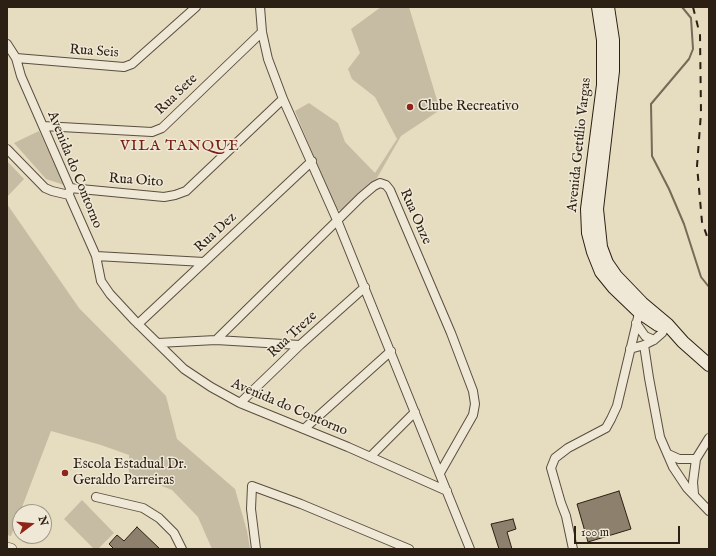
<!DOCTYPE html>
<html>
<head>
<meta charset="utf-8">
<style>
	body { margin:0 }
	#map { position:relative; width:716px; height:556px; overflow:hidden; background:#e6dcc0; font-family:"IM FELL English",serif }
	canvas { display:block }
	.frame { position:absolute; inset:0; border:8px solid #2c1f14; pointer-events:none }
	.north { position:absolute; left:12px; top:504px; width:40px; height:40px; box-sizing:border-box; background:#efe8d6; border:1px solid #a19888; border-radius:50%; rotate:74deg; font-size:11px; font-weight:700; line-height:16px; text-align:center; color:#2c1f14 }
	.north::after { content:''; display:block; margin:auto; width:14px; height:18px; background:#8f2418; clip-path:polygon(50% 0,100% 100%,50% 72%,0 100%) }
	.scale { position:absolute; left:574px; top:526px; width:106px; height:18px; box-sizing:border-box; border:2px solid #2c1f14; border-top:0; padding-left:5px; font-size:12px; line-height:14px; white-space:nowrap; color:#2c1f14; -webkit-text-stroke:3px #efe8d6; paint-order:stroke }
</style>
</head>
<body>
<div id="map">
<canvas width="716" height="556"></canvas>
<div class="frame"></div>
<div class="north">N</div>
<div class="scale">100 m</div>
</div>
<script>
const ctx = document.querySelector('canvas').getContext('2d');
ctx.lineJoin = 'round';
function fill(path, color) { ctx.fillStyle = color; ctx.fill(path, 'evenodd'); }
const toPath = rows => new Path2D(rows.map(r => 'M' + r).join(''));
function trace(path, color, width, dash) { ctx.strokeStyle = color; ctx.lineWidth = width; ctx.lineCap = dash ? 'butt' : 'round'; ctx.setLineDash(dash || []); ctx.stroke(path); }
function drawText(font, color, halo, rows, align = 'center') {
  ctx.font = font + ' "IM FELL English",serif'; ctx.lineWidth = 3; ctx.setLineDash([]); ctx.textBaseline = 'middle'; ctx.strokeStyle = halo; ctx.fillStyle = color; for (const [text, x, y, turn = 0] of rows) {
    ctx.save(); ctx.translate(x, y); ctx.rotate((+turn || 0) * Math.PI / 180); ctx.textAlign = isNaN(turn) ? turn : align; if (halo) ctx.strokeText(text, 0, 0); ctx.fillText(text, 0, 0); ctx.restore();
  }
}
fill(toPath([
	[381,7,409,7,440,110,401,136,377,178,347,207,342,210,337,210,335,208,295,111,309,103,338,123,345,142,375,173,397,139,375,97,352,79,348,69,360,53,351,29],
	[39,131,64,185,46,179,14,143],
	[7,161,24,179,7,197],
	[7,204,79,308,166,396,177,439,235,489,247,531,250,549,212,549,198,517,172,490,129,473,129,455,101,445,51,431,11,536,7,535],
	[82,500,114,533,98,549,94,549,64,519]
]), '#c6bca3');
trace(toPath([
	[682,7,691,18,693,49,689,59,651,104,652,156,669,189,684,224,701,277,709,287]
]), '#766a58', 2);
const building = toPath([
	[619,491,631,529,588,542,577,504,619,491],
	[513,519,516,529,507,532,512,549,499,549,491,524,513,519],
	[137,527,160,549,114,549,109,544,117,535,124,541,137,527]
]);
fill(building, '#8d816d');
trace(building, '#2c1f14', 1);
const minor = toPath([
	[260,7,262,32,268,59,283,99,337,220,470,549],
	[7,44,16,58,21,76,70,188,69,195,96,256,101,281,110,294,135,321,184,369,211,387,240,403,348,447,447,491],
	[16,58,124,67,132,64,196,7],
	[43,126,152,132,162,128,262,32],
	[7,149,45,188,52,191,69,195],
	[70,188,164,197,175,195,186,191,283,99],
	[96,256,204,262],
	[636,323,645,336,654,340],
	[138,324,312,161],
	[216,340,361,197,374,186,380,183,386,185,390,190,451,333,473,391,475,404,473,415,440,473],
	[158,343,216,340,300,345],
	[644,345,649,378,660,437,673,467,687,488,709,511],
	[630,349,644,345,654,340,662,333,667,324],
	[240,403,300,345,365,287],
	[304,429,391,351],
	[668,454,679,459,696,459],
	[370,457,415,412],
	[694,494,693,482,696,459,709,438],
	[96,497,143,508,159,518,174,533,182,549],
	[256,549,251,509,252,486,301,504,409,549],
	[573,549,566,516,561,503,551,468,555,458,568,448,606,428,611,419,617,406,640,309]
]);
const tertiary = toPath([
	[7,548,11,549]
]);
const secondary = toPath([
	[598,7,603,40,603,85,587,209,588,233,593,252,601,272,614,288,639,312,658,325],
	[608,7,613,40,613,71,597,209,601,247,607,263,616,276,642,303,667,324,683,342,709,365]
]);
trace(minor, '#5a4e3f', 10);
trace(tertiary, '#5a4e3f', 12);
trace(secondary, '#2c1f14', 14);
trace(minor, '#efe8d6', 8);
trace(tertiary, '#efe8d6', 11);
trace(secondary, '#efe8d6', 12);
trace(toPath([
	[693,7,700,35,701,113,697,166,702,222,709,242]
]), '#2c1f14', 2, [7, 7]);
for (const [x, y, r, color] of [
	[410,107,4,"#8f2418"],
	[65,473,4,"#8f2418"]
]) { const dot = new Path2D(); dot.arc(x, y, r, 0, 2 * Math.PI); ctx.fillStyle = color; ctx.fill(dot); trace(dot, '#efe8d6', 1.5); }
drawText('14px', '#2c1f14', '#efe8d6', [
	["Rua Seis",94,52,4],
	["Rua Sete",177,95,-44],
	["Avenida Getúlio Vargas",580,145,-84],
	["Avenida do Contorno",74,170,68],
	["Rua Oito",136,181,4],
	["Rua Onze",415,217,66],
	["Rua Dez",216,233,-43],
	["Rua Treze",293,335,-43],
	["Avenida do Contorno",289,408,23]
]);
drawText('14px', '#2c1f14', '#efe8d6', [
	["Clube Recreativo",418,107],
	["Escola Estadual Dr.",73,465],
	["Geraldo Parreiras",73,481]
], 'left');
ctx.letterSpacing = '1px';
drawText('15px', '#7a1f14', '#efe8d6', [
	["VILA TANQUE",180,147]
]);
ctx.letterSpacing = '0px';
</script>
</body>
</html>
